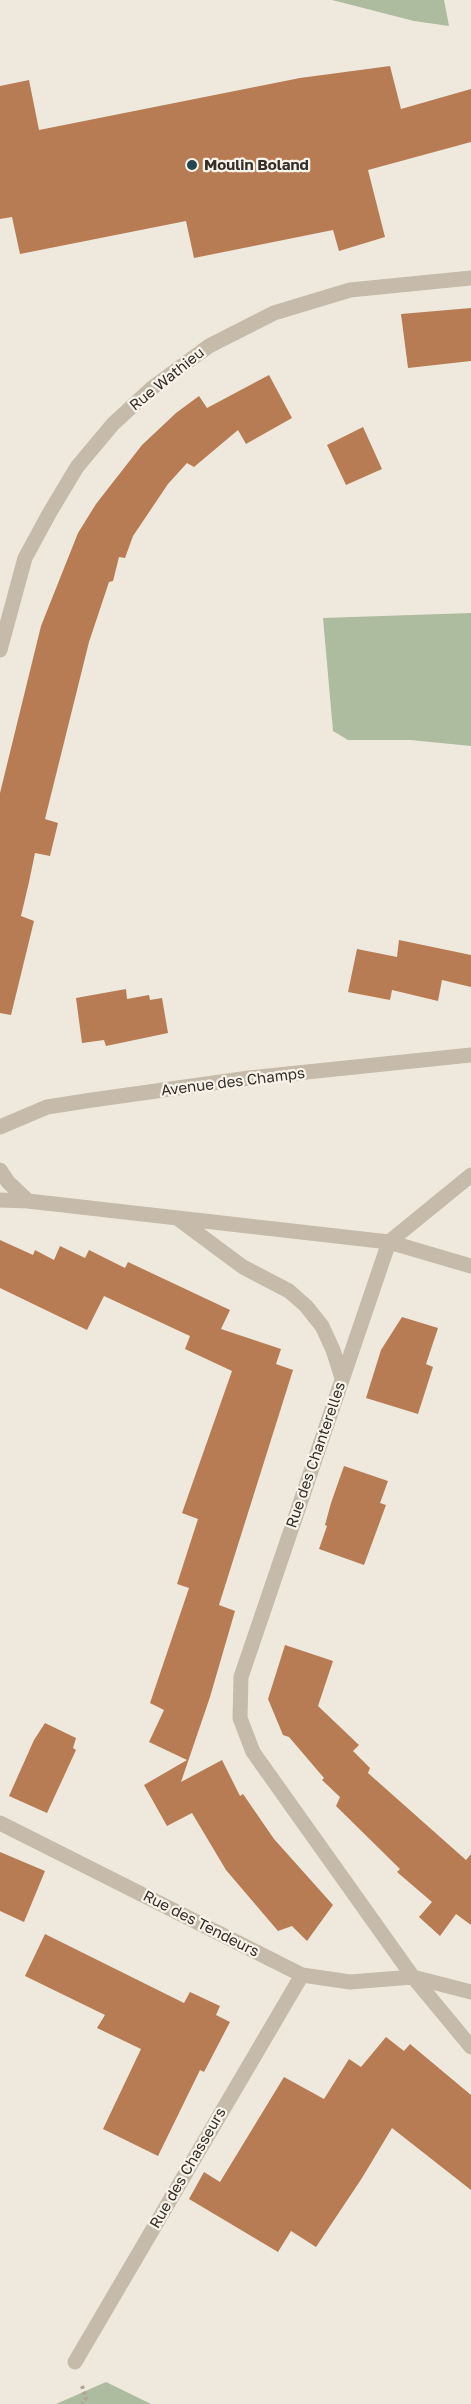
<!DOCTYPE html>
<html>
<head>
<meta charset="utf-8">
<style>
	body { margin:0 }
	canvas { display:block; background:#efe9dd }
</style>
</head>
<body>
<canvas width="471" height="2404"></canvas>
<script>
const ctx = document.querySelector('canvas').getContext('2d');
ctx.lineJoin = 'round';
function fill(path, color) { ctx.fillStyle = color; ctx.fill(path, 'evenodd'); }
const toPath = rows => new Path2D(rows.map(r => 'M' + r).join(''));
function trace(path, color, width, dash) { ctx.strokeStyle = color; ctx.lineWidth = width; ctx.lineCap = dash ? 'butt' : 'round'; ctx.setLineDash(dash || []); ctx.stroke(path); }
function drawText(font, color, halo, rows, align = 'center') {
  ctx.font = font + ' "Golos Text",sans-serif'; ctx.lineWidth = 4.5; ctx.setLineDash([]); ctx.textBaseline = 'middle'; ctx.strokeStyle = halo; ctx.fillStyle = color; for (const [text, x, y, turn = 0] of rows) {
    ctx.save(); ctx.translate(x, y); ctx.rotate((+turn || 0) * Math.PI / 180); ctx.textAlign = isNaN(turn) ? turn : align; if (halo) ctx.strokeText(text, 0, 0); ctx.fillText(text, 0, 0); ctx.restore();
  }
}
fill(toPath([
	[332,0,444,0,449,26,414,21],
	[471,613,471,746,410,740,348,740,333,731,323,618],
	[106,2382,151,2404,56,2404]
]), '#adbc9f');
fill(toPath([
	[390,66,401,109,471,89,471,142,368,170,385,237,339,251,333,230,194,258,186,221,20,254,12,217,0,219,0,86,29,80,39,130,300,78],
	[471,308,471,361,408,368,401,314],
	[269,375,292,418,246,444,238,430,194,467,187,463,168,484,133,536,125,558,119,557,113,581,109,582,89,642,45,819,58,823,50,856,35,853,29,882,21,916,34,921,11,1015,0,1013,0,793,41,626,78,533,96,504,142,445,176,413,199,396,207,408],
	[363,427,382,469,346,485,327,445],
	[399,940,471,955,471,987,442,980,438,1001,392,990,390,1000,348,992,357,949,397,957],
	[126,989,127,999,149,995,150,1000,162,998,168,1033,106,1046,104,1040,82,1043,76,998],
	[0,1240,33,1255,35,1250,54,1260,60,1246,85,1258,89,1250,125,1268,128,1262,230,1310,221,1329,281,1349,276,1364,293,1370,219,1605,235,1611,210,1697,181,1782,222,1760,240,1796,243,1794,274,1839,333,1905,307,1941,292,1926,278,1931,226,1870,192,1813,167,1826,144,1785,187,1760,149,1742,164,1710,150,1703,189,1588,177,1584,198,1519,182,1513,232,1371,185,1349,190,1336,104,1296,87,1330,0,1288],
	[402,1317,438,1328,426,1364,433,1367,418,1414,366,1398,381,1350],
	[344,1466,388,1481,380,1503,386,1505,364,1565,319,1549,327,1526,325,1525,331,1503],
	[285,1645,333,1661,318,1706,359,1745,353,1751,370,1768,368,1773,466,1860,471,1854,471,1925,456,1914,440,1936,419,1917,432,1902,397,1872,400,1869,336,1806,340,1797,322,1780,324,1778,289,1737,283,1735,268,1699],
	[45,1723,76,1738,73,1748,76,1750,47,1813,9,1796,34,1740],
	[0,1852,45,1871,24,1922,0,1911],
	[45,1934,184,2003,190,1992,220,2006,216,2015,230,2022,204,2072,200,2070,158,2156,103,2129,141,2049,97,2028,105,2015,25,1976],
	[386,2037,404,2051,410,2044,471,2095,471,2190,392,2128,362,2178,316,2247,291,2231,278,2252,189,2199,204,2172,220,2182,284,2077,324,2099,349,2059,361,2067]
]), '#b77c53');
trace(toPath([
	[82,2386,86,2398,82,2404]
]), '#b1a695', 4, [3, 3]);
trace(toPath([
	[0,650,25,558,50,512,77,467,113,424,152,388,209,346,274,313,350,290,471,278],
	[0,1127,47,1107,92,1100,249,1078,471,1055],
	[0,1170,8,1182,28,1201],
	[0,1200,28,1201,389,1242,471,1266],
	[177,1218,243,1267,289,1291,306,1306,322,1326,333,1350,342,1378],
	[389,1242,241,1677,240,1718,253,1752,413,1977,471,2047],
	[389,1242,471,1175],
	[0,1823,302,1975,350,1982,413,1977,471,1992],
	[75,2362,302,1975]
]), '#c6bbaa', 15);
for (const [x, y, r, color] of [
	[192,165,6,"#234650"]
]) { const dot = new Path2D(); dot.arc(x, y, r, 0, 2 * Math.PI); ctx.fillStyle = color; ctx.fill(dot); trace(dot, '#f7f3e9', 2); }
drawText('bold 15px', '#342e29', '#f7f3e9', [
	["Moulin Boland",204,165]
], 'left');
drawText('15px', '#342e29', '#f7f3e9', [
	["Rue Wathieu",167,379,-39],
	["Avenue des Champs",233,1082,-7],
	["Rue des Chanterelles",316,1455,-71],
	["Rue des Tendeurs",201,1924,27],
	["Rue des Chasseurs",188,2168,-60]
]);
</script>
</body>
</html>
